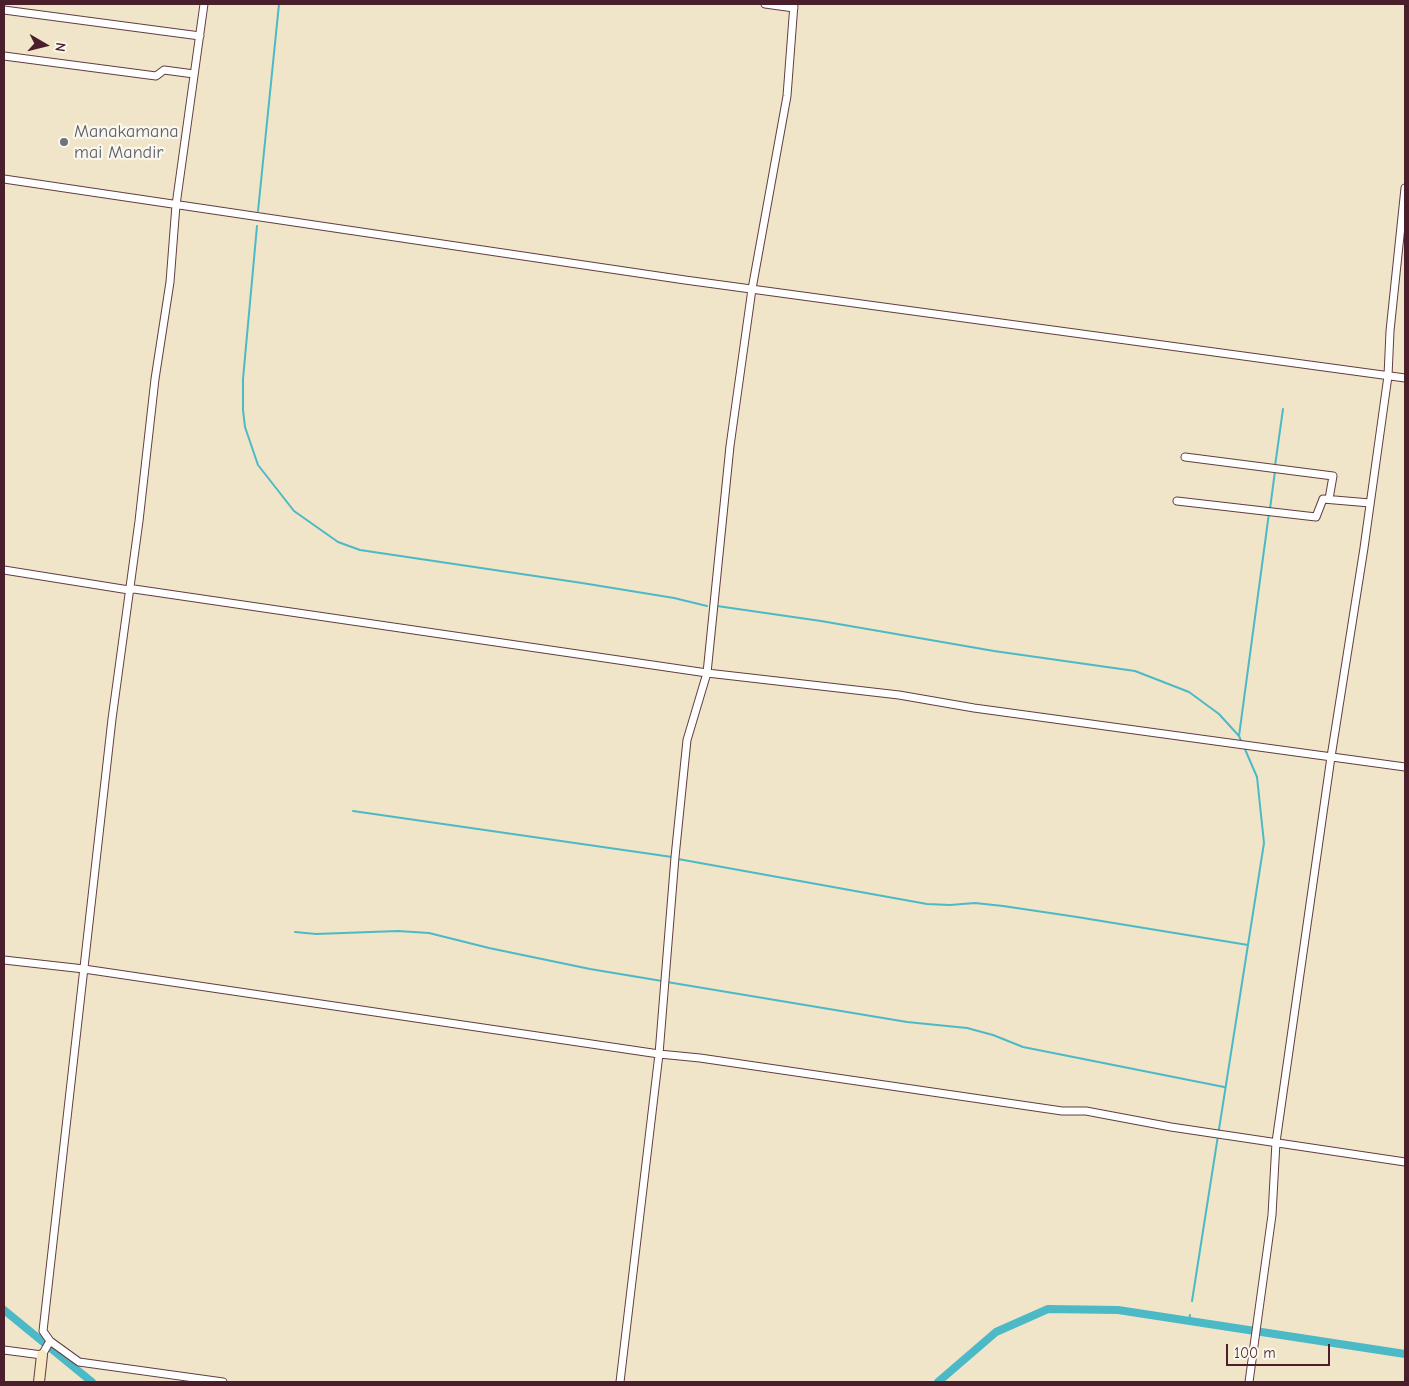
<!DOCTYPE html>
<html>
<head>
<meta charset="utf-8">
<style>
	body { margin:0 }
	#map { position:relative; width:1409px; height:1386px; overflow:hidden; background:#f0e5c8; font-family:"Comic Neue",sans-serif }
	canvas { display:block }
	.frame { position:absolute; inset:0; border:5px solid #4a1f2b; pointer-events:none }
	.north { position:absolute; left:20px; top:20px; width:50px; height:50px; -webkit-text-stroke:4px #fbf7ec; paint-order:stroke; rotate:98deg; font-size:14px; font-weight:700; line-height:20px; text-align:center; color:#4a1f2b }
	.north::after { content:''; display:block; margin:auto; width:18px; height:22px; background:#4a1f2b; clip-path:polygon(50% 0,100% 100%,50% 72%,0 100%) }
	.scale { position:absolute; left:1226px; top:1344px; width:104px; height:22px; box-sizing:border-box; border:2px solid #4a1f2b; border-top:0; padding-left:6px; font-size:15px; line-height:18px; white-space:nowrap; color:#4a1f2b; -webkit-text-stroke:4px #fbf7ec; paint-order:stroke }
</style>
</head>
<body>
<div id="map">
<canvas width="1409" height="1386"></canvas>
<div class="frame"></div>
<div class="north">N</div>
<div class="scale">100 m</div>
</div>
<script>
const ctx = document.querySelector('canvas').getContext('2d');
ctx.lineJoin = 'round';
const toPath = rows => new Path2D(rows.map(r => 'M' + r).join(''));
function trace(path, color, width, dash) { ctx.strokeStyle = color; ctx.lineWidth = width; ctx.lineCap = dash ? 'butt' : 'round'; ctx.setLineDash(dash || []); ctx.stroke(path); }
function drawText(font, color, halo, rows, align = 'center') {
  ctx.font = font + ' "Comic Neue",sans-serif'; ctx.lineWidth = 4.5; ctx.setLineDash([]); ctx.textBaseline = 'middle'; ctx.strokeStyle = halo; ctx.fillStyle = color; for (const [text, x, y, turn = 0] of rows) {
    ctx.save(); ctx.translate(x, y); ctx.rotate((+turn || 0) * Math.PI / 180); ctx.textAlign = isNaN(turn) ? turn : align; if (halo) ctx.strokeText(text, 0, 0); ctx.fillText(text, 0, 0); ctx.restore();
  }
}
trace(toPath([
	[258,211,279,4],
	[257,226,243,379,243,410,245,427,258,465,294,511,338,542,360,550,582,583,674,598,707,606],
	[1275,466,1283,409],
	[1270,509,1275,471],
	[717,606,821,621,994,651,1135,671,1189,692,1219,714,1239,736,1242,743],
	[1239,736,1269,513],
	[353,811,672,857],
	[678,859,927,904,950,905,975,903,1003,906,1077,917,1248,945],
	[295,932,316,934,398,931,429,933,489,948,590,969,662,981],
	[667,982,907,1022,967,1028,993,1035,1023,1047,1224,1087],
	[1192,1301,1264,843,1257,777,1244,747],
	[1189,1321,1190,1315]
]), '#4cb9c7', 2);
trace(toPath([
	[4,1310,92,1382],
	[938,1382,996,1332,1048,1309,1118,1310,1405,1354]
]), '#4cb9c7', 8);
const street = toPath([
	[204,4,176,205,170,282,155,379,139,521,112,719,43,1331,50,1341,79,1362,223,1382],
	[765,4,794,8],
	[4,10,200,36],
	[4,56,156,76,164,70,194,74],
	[4,179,685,280,1405,378],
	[1185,457,1333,476,1329,499],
	[1177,501,1316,517,1323,499,1370,503],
	[4,570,129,590,134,589,707,673,730,446,752,289,787,96,794,4],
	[1405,767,974,708,899,695,707,673,687,740,675,857,659,1054,700,1058,1062,1111,1086,1111,1171,1127,1405,1162],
	[4,960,84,969,659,1054,620,1382],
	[4,1350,42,1355,50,1341],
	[1249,1382,1272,1215,1276,1142,1331,757,1364,548,1388,376,1390,331,1405,188]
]);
const secondary = toPath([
	[39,1382,42,1355]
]);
trace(street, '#633d43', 9);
trace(secondary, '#633d43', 12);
trace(street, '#fff', 7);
trace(secondary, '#f7e8c3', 10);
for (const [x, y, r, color] of [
	[64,142,5,"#6b7280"]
]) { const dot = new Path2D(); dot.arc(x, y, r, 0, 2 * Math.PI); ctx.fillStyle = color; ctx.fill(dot); trace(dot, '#fbf7ec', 2); }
drawText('18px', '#5b616d', '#fbf7ec', [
	["Manakamana",74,132],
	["mai Mandir",74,153]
], 'left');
</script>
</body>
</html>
